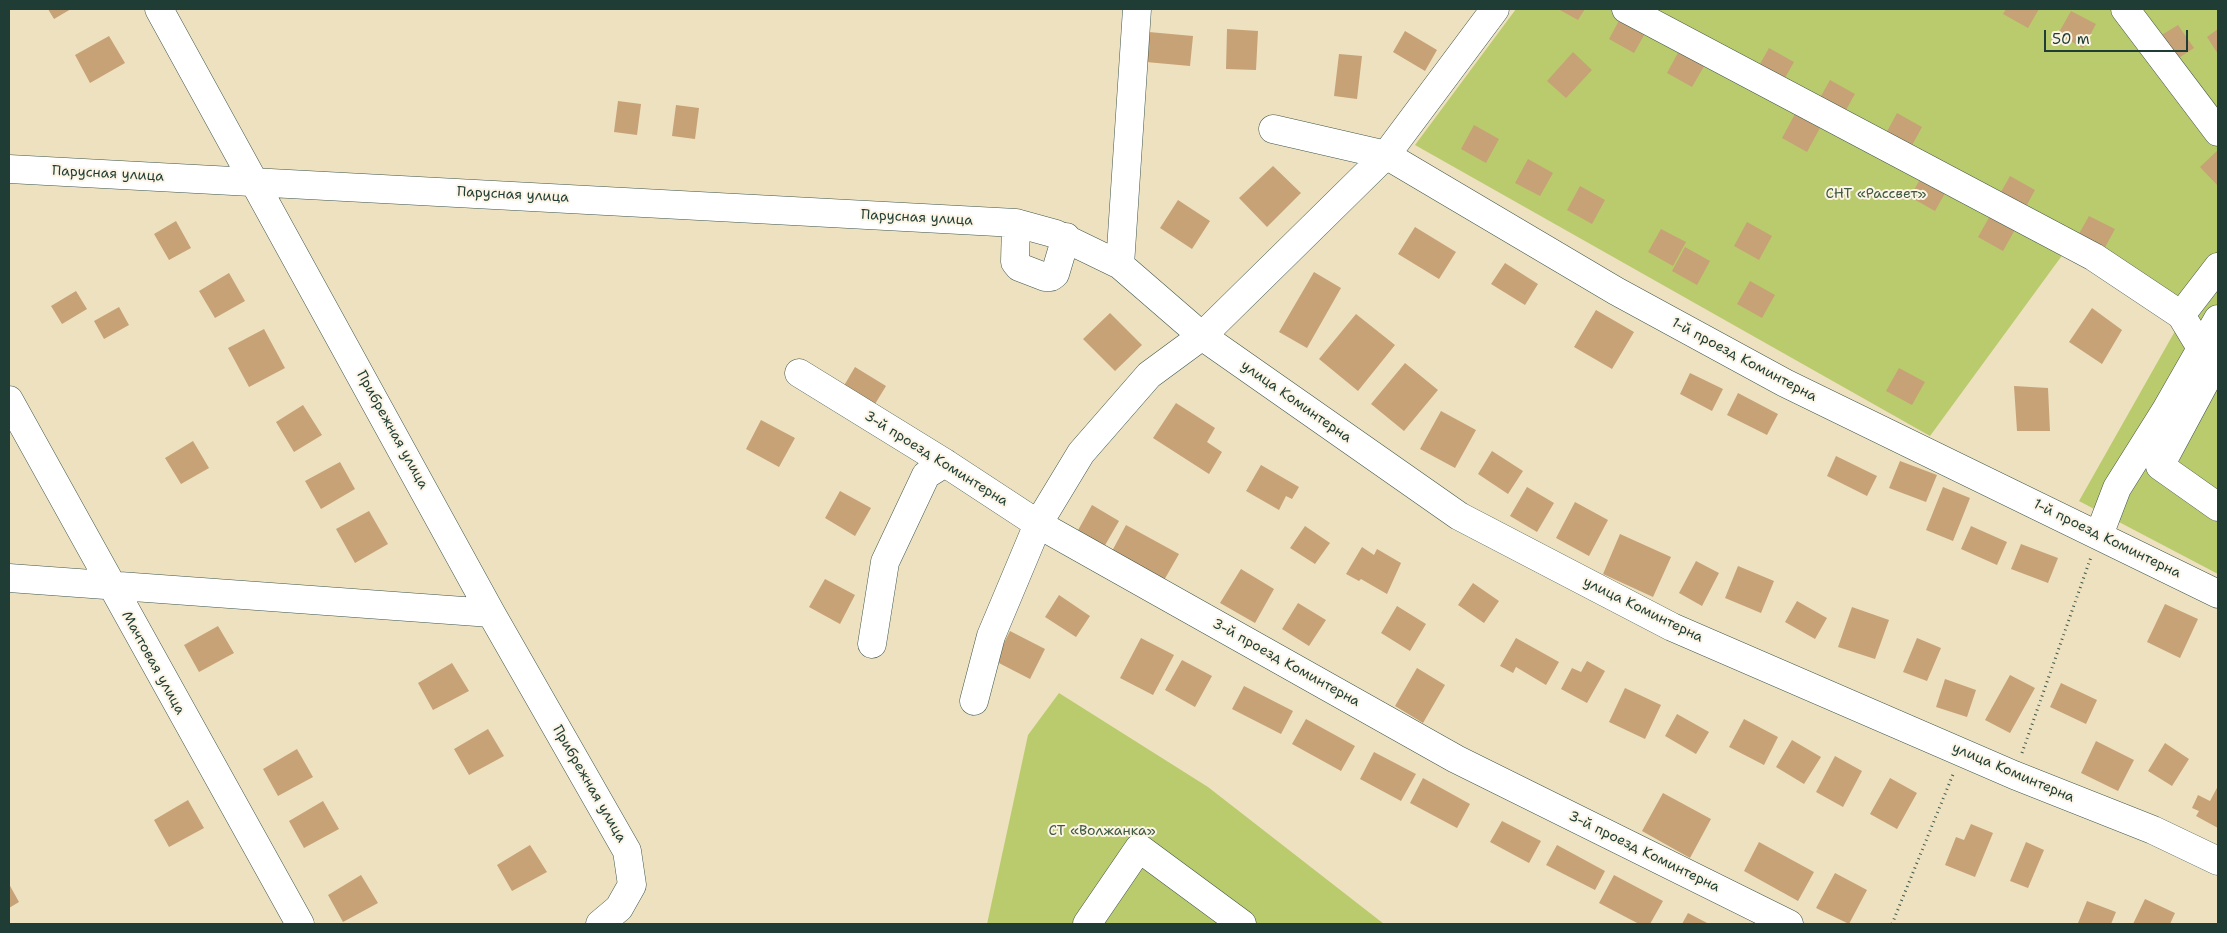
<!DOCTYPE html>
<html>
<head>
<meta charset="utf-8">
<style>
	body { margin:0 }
	#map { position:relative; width:2227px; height:933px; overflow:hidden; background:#eee1c0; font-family:"Shantell Sans",sans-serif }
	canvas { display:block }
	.frame { position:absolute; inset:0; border:10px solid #1f3d34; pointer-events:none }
	.scale { position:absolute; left:2044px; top:30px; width:144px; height:22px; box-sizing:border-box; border:2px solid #1f3d34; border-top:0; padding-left:6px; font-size:15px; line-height:18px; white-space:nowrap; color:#1f3d34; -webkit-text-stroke:4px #fcf5e5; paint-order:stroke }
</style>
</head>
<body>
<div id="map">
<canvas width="2227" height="933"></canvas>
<div class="frame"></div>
<div class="scale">50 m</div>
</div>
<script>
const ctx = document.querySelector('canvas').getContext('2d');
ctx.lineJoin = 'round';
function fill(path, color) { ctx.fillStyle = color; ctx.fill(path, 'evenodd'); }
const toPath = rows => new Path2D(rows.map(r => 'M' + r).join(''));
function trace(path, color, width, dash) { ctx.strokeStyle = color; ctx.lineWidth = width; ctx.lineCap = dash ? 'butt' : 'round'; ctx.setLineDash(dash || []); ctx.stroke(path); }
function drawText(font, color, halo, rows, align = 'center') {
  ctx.font = font + ' "Shantell Sans",sans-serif'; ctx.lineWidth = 4; ctx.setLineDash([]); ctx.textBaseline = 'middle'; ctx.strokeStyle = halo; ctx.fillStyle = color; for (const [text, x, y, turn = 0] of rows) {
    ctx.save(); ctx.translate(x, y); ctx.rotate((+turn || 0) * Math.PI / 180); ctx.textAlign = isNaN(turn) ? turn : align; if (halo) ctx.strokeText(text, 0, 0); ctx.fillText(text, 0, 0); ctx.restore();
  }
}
fill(toPath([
	[1516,9,2218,9,2218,574,2079,501,2179,324,2069,246,1930,436,1415,145],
	[1059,693,1208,787,1384,924,987,924,1028,735]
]), '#bacb6e');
fill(toPath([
	[48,9,71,9,54,19],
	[1558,9,1585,9,1578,20],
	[2006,9,2039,9,2028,28,2003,14],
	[2071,11,2096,24,2083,48,2058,34],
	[1622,15,1647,30,1634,53,1609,39],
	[2178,25,2194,48,2171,63,2155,39],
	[1227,29,1258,31,1256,70,1226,69],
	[2218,29,2218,54,2207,37],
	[1405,31,1437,50,1425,71,1393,52],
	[1149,32,1193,36,1190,66,1146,62],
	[109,36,125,63,90,83,75,55],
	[1769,48,1794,62,1781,85,1756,71],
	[1680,49,1706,63,1692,87,1667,73],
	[1573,52,1592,70,1566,98,1547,81],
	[1339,54,1362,56,1357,99,1334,96],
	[1830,80,1855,94,1842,117,1817,103],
	[618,101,641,104,637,135,614,132],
	[676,105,699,108,695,139,672,136],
	[1897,113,1922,127,1909,151,1884,137],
	[1795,114,1820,128,1807,152,1782,138],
	[1474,125,1499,139,1486,163,1461,149],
	[2218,150,2218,186,2200,167],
	[1528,159,1553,173,1540,196,1515,183],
	[1273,166,1301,193,1267,227,1239,198],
	[1923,174,1948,188,1935,211,1910,197],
	[2010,176,2035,190,2022,214,1997,199],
	[1580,186,1605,200,1592,224,1567,210],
	[1178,200,1210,221,1192,249,1160,228],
	[1991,214,2016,228,2003,251,1978,237],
	[2089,216,2115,229,2102,253,2076,239],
	[176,221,191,248,169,260,154,234],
	[1747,222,1772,236,1759,260,1734,246],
	[1415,227,1456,252,1439,279,1398,254],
	[1661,229,1686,242,1673,266,1648,252],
	[1685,247,1710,261,1697,285,1672,271],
	[1505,263,1538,284,1525,305,1491,284],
	[1314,272,1341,288,1307,348,1279,332],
	[229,273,245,301,215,318,199,291],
	[1750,281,1775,295,1762,318,1737,304],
	[76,291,87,309,62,324,51,306],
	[119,307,129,325,104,339,94,321],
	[2092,308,2122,330,2102,364,2069,342],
	[1596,310,1634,332,1612,369,1574,347],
	[1110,313,1142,345,1115,371,1083,339],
	[1356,314,1395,345,1358,391,1319,359],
	[264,329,285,368,249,387,228,348],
	[1405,363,1438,390,1404,431,1371,404],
	[855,367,886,386,872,409,842,389],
	[1899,368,1925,382,1912,405,1886,391],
	[1690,373,1723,389,1712,411,1680,394],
	[2014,386,2048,388,2050,431,2017,431],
	[1738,393,1778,414,1767,435,1727,415],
	[1176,403,1215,428,1207,442,1222,452,1209,474,1153,438],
	[303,405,322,435,294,452,276,422],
	[1441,411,1476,430,1455,468,1420,449],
	[761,420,795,438,779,467,746,449],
	[193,441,209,468,181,484,165,458],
	[1492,451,1523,471,1508,494,1478,474],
	[1836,456,1877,476,1867,496,1827,476],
	[1900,461,1937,475,1926,502,1889,488],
	[340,462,355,489,321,509,305,481],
	[1261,465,1299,487,1292,499,1286,496,1279,510,1246,491],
	[1527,487,1554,503,1537,532,1510,516],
	[1943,487,1970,498,1953,541,1926,530],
	[840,491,871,508,855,536,825,518],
	[1575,502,1608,520,1589,556,1556,538],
	[1092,505,1119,521,1104,547,1077,532],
	[369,511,388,544,355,563,336,529],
	[1126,525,1179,554,1163,582,1111,553],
	[1305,526,1330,543,1315,564,1290,548],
	[1971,526,2007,542,1997,565,1961,549],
	[1620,534,1671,557,1653,597,1603,574],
	[2021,544,2058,558,2048,583,2011,569],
	[1362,547,1374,555,1377,549,1401,563,1387,594,1361,579,1359,581,1346,574],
	[1696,561,1719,573,1702,606,1679,593],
	[1738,566,1774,581,1761,613,1725,598],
	[1241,569,1274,589,1255,623,1220,603],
	[825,579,855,595,840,624,809,607],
	[1473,583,1499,601,1484,623,1458,605],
	[1059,595,1090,616,1076,637,1045,617],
	[1797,601,1827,618,1815,639,1785,622],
	[1298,603,1326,620,1309,646,1282,629],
	[2165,604,2198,619,2180,658,2147,642],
	[1397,606,1426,624,1410,651,1381,633],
	[1852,607,1889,620,1875,659,1838,647],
	[218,626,234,653,199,672,184,645],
	[1010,631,1045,649,1030,679,995,661],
	[1141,638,1174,655,1153,695,1120,678],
	[1516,638,1559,662,1546,685,1516,667,1513,673,1500,666],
	[1917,638,1941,648,1927,681,1903,672],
	[1182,660,1212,676,1195,707,1165,690],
	[1587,661,1605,671,1587,703,1561,689,1572,668,1581,672],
	[452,663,469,691,433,710,418,683],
	[1417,668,1445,685,1423,723,1395,706],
	[2010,675,2035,688,2010,733,1985,720],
	[1945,679,1976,690,1967,717,1936,707],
	[2061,683,2097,700,2086,724,2050,707],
	[1244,686,1293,711,1281,734,1232,709],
	[1625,688,1661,705,1645,739,1609,722],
	[1677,714,1709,732,1696,754,1665,736],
	[1306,719,1355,746,1341,771,1292,744],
	[1744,719,1778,737,1764,765,1729,747],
	[488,729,504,756,469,775,454,749],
	[1792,740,1821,757,1804,784,1776,767],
	[2096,741,2134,760,2118,791,2081,773],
	[2165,743,2189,759,2172,786,2148,771],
	[297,749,313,777,278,796,263,769],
	[1374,752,1416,774,1401,801,1360,779],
	[1835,756,1862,771,1843,807,1816,792],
	[1423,778,1470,804,1457,828,1410,803],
	[1890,778,1917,793,1897,829,1870,814],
	[2218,786,2218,828,2196,816,2199,811,2192,808,2198,795,2210,801],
	[1663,793,1711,819,1690,858,1642,831],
	[188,800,204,828,169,847,154,820],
	[323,801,339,829,304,848,289,821],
	[1502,821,1541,841,1529,863,1490,842],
	[1971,824,1993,833,1975,877,1945,865,1956,837,1964,840],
	[1759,842,1814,872,1798,901,1744,871],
	[2026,842,2044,850,2028,888,2010,881],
	[530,845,547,872,512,891,497,865],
	[1557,845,1605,871,1595,890,1546,865],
	[1835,873,1867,890,1849,924,1816,908],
	[361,875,378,903,343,922,328,895],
	[1614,875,1663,901,1650,924,1639,924,1599,903],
	[9,884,19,902,9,908],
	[2145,899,2175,913,2170,924,2133,924],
	[2087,901,2116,912,2111,924,2078,923],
	[1688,913,1709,924,1682,924]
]), '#c7a276');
const minor = toPath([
	[159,9,491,613,627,851,632,885,619,908,600,924],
	[1626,9,2094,257,2181,315,2201,348],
	[2125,9,2218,132],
	[1273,129,1386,155,1616,291,1785,383,2218,594],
	[9,169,1016,223,1056,234,1120,265,1202,336,1459,516,1672,627,2014,775,2153,830,2218,861],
	[1016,223,1015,262,1019,267,1045,277,1051,277,1055,274,1066,237],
	[1120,265,1137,9],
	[2181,315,2218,267],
	[2218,358,2160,466,2218,507],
	[799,373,945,463,1038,524,1456,759,1789,924],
	[9,400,300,924],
	[2099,535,2117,488,2166,410,2218,319],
	[9,578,491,613],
	[872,644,885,562,926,475,945,463],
	[974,701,991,636,1038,524,1081,453,1149,375,1202,336,1386,155,1495,9],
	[1087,924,1139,848,1242,924]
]);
trace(minor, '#3e5649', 29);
trace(toPath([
	[2022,753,2091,557],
	[1892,924,1954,772]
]), '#3e5649', 3, [1, 4]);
trace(minor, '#fff', 28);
drawText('14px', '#1f3d34', '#fcf5e5', [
	["Парусная улица",108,174,3],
	["Парусная улица",513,195,3],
	["Парусная улица",917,218,3],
	["1-й проезд Коминтерна",1744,360,28],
	["улица Коминтерна",1296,402,35],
	["Прибрежная улица",392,430,61],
	["3-й проезд Коминтерна",936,459,32],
	["1-й проезд Коминтерна",2107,539,26],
	["улица Коминтерна",1643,610,26],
	["Мачтовая улица",153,663,61],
	["3-й проезд Коминтерна",1286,663,29],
	["улица Коминтерна",2013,773,23],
	["Прибрежная улица",589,784,60],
	["3-й проезд Коминтерна",1644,852,26]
]);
drawText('14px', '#3e5940', '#fcf5e5', [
	["СНТ «Рассвет»",1876,194],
	["СТ «Волжанка»",1102,831]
]);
</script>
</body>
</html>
